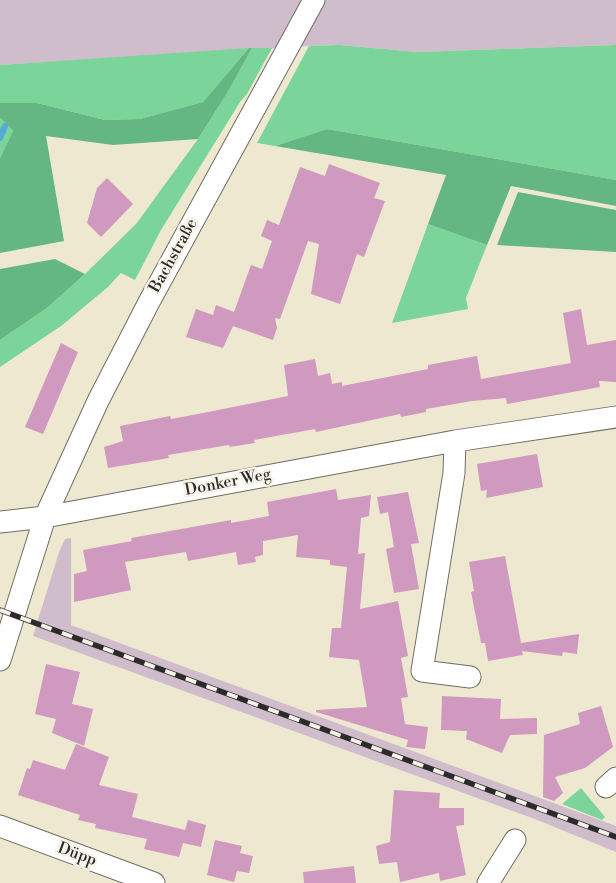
<!DOCTYPE html>
<html>
<head>
<meta charset="utf-8">
<style>
	body { margin:0 }
	canvas { display:block; background:#efe8d0 }
</style>
</head>
<body>
<canvas width="616" height="883"></canvas>
<script>
const ctx = document.querySelector('canvas').getContext('2d');
ctx.lineJoin = 'round';
function fill(path, color) { ctx.fillStyle = color; ctx.fill(path, 'evenodd'); }
const toPath = rows => new Path2D(rows.map(r => 'M' + r).join(''));
function trace(path, color, width, dash) { ctx.strokeStyle = color; ctx.lineWidth = width; ctx.lineCap = dash ? 'butt' : 'round'; ctx.setLineDash(dash || []); ctx.stroke(path); }
function drawText(font, color, halo, rows, align = 'center') {
  ctx.font = font + ' "Libre Bodoni",serif'; ctx.lineWidth = 5; ctx.setLineDash([]); ctx.textBaseline = 'middle'; ctx.strokeStyle = halo; ctx.fillStyle = color; for (const [text, x, y, turn = 0] of rows) {
    ctx.save(); ctx.translate(x, y); ctx.rotate((+turn || 0) * Math.PI / 180); ctx.textAlign = isNaN(turn) ? turn : align; if (halo) ctx.strokeText(text, 0, 0); ctx.fillText(text, 0, 0); ctx.restore();
  }
}
fill(toPath([
	[0,0,616,0,616,45,418,52,339,45,309,46,0,65],
	[71,538,71,625,616,826,616,852,532,818,33,636,59,552,65,539]
]), '#d0bdcc');
fill(toPath([
	[339,45,418,52,616,45,616,180,327,129,275,146,257,143,309,46],
	[249,48,203,102,140,119,105,120,37,103,0,103,0,65],
	[252,48,272,48,247,94,240,102,161,230,135,280,121,273,108,287,61,326,0,367,0,340,47,308,85,274,136,224,198,139,229,90],
	[1,117,13,131,0,158,0,119],
	[428,224,487,245,466,298,468,309,392,323],
	[581,788,605,817,602,820,562,804]
]), '#7bd49a');
fill(toPath([
	[249,48,252,48,229,90,198,139,113,145,46,136,64,241,0,253,0,158,13,131,1,118,0,119,0,103,37,103,105,120,140,119,203,102],
	[327,129,616,180,616,206,511,186,487,245,428,224,446,175,275,146],
	[518,192,616,210,616,252,497,245],
	[55,259,85,274,47,308,0,340,0,269]
]), '#64b682');
trace(toPath([
	[0,138,5,126]
]), '#56aad1', 6);
fill(toPath([
	[329,164,380,183,374,198,385,201,364,257,357,254,340,304,311,294,319,244,308,241,280,319,275,318,277,328,273,340,233,326,223,348,186,337,196,309,213,315,216,305,234,312,251,265,262,269,272,241,261,236,267,220,279,225,300,167,325,176],
	[107,178,133,204,101,237,87,223,97,188],
	[581,309,587,345,616,340,616,382,599,381,600,387,507,404,506,398,472,401,426,409,426,412,401,417,400,414,316,432,315,429,254,440,255,443,230,447,229,445,168,455,169,458,108,468,104,447,123,441,120,426,170,416,171,419,203,413,288,396,284,365,315,359,318,376,330,373,332,384,342,382,342,386,428,369,428,365,477,356,481,379,571,363,563,313],
	[61,343,78,352,43,434,25,427],
	[537,454,543,487,486,498,487,490,481,491,477,464],
	[336,489,338,500,371,495,369,516,361,518,358,554,365,553,360,609,398,601,408,656,401,658,408,697,401,698,405,724,428,727,425,749,406,747,408,740,316,712,316,710,367,707,359,660,329,657,332,628,341,628,347,567,330,565,330,560,296,557,298,535,263,541,263,555,255,557,256,562,238,565,236,552,188,561,186,552,125,562,131,590,74,602,74,574,87,571,83,550,132,541,131,538,231,520,231,523,269,516,267,502],
	[408,492,419,543,411,544,419,589,394,593,386,549,394,547,388,512,380,514,377,497],
	[505,556,521,643,579,634,577,654,563,652,562,656,522,651,523,655,488,661,485,643,481,643,471,592,474,591,469,562],
	[46,664,80,672,72,704,93,709,84,746,52,733,56,719,35,714],
	[442,696,501,699,500,719,537,718,537,734,510,735,502,753,466,739,467,731,441,730],
	[601,706,613,747,585,768,555,777,563,793,554,801,543,797,544,735,580,724,578,713],
	[76,744,109,757,99,785,138,794,132,817,185,830,188,820,206,825,201,847,183,843,179,857,144,849,147,839,95,828,96,824,78,820,80,815,18,795,27,768,30,769,33,760,65,770],
	[394,790,440,793,439,808,464,808,464,825,456,826,466,875,440,881,439,873,400,882,397,862,379,864,376,846,390,842],
	[215,840,242,846,240,853,253,856,249,873,237,871,234,882,207,875],
	[354,866,356,883,304,883,303,872]
]), '#d099bf');
const minor = toPath([
	[455,441,454,473,422,671,470,677],
	[0,522,45,517,455,441,616,417],
	[0,660,45,517,98,401,149,302,314,0],
	[606,787,616,778],
	[0,826,154,883],
	[488,883,515,840]
]);
trace(minor, '#706d65', 23);
trace(minor, '#fff', 21);
const rail = toPath([
	[0,610,616,837]
]);
trace(rail, '#2b2b2b', 5.5);
trace(rail, '#f7f3e8', 4, [11]);
drawText('16px', '#2b2b2b', '#f7f3e8', [
	["Bachstraße",174,256,-61],
	["Donker Weg",228,483,-11],
	["Düpp",77,855,20]
]);
</script>
</body>
</html>
